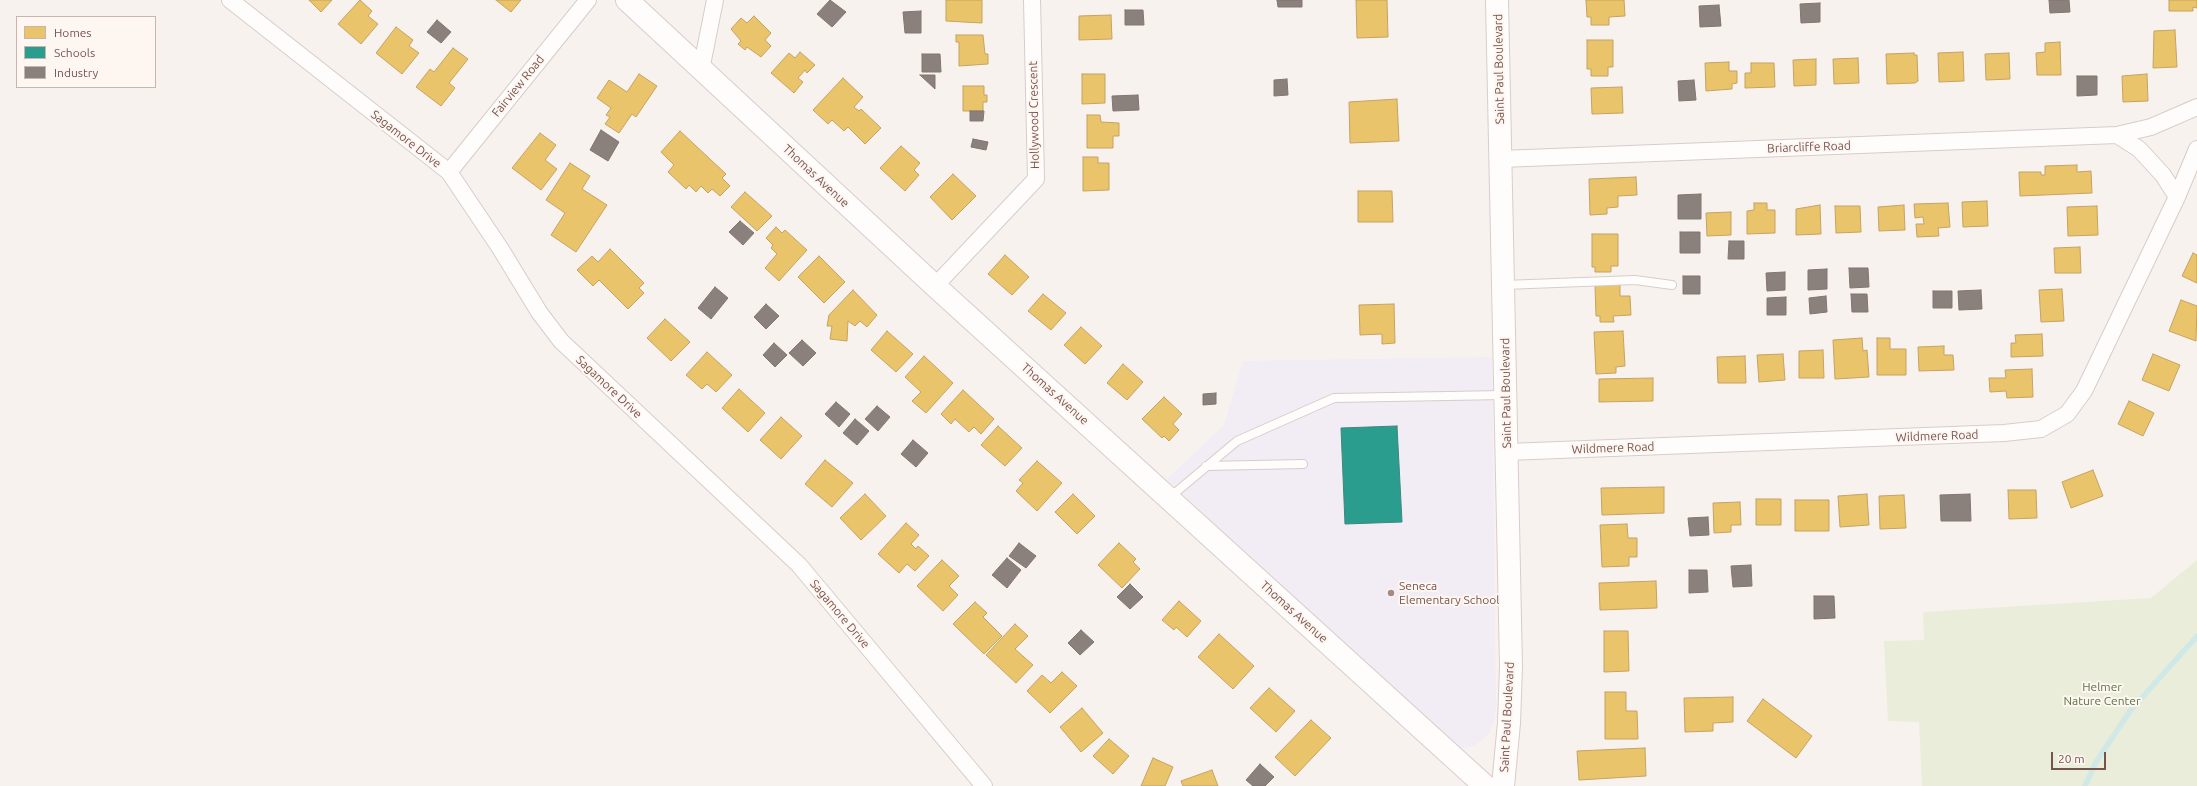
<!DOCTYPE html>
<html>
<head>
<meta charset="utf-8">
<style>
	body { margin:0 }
	#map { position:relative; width:2197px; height:786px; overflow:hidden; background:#f8f2ee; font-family:Ubuntu,sans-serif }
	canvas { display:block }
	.legend { position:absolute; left:16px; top:16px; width:140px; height:72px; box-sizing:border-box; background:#fef6f1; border:1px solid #c8b5b0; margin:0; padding:5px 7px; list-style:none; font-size:12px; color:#76544e }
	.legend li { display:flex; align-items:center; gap:8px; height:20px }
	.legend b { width:20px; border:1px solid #c8b5b0 }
	.scale { position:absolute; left:2051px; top:752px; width:55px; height:18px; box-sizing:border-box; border:2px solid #76544e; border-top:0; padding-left:5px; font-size:12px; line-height:14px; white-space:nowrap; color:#76544e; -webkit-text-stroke:3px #fef6f1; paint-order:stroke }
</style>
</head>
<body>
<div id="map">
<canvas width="2197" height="786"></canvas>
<ul class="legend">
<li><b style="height:11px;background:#e9c46a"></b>Homes</li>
<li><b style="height:11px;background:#2a9d8f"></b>Schools</li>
<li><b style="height:11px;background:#8a817c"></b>Industry</li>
</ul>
<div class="scale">20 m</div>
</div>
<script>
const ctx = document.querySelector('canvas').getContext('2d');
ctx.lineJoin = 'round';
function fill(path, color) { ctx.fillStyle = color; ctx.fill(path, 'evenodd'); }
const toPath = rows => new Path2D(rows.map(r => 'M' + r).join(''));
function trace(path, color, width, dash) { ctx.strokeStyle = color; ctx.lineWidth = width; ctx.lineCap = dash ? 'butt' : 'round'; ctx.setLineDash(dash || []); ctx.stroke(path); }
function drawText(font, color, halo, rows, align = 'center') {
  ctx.font = font + ' Ubuntu,sans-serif'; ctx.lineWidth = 4; ctx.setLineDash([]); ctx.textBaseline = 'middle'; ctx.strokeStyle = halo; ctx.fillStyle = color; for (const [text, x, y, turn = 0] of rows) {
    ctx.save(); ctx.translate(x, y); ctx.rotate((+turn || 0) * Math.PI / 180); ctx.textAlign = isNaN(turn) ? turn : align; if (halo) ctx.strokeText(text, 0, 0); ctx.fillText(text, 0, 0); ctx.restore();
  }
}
fill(toPath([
	[1492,357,1496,707,1494,722,1488,735,1474,746,1463,748,1451,746,1441,738,1167,479,1224,425,1243,361]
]), '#f2ecf4');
fill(toPath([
	[2197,560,2197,786,1922,786,1919,722,1888,721,1884,641,1924,640,1923,612,2151,598]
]), '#e9edda');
const homes = toPath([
	[309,0,332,0,321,12,309,0],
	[360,0,372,11,368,16,378,24,361,44,338,24,360,0],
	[496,0,521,0,511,12,496,0],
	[946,0,982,0,982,23,946,21,946,0],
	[1356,0,1387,0,1388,37,1357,38,1356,0],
	[1586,0,1624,0,1625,16,1609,17,1609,25,1591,25,1591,17,1587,17,1586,0],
	[2169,0,2197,0,2197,8,2193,7,2193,11,2169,11,2169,0],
	[1111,15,1112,39,1079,40,1079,16,1111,15],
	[754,16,771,33,765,40,771,46,761,57,747,47,745,50,738,44,741,41,731,29,741,18,747,23,754,16],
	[396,27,413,40,409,46,419,53,402,74,376,53,396,27],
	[2175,30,2177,67,2153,68,2154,31,2175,30],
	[956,35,983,35,985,54,988,54,988,64,959,66,959,42,956,42,956,35],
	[1587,40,1613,40,1613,67,1608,67,1608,76,1591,76,1591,69,1587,69,1587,40],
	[2060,42,2061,75,2037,75,2036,53,2045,52,2045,43,2060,42],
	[453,48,468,59,449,83,455,88,441,106,416,87,430,69,434,72,453,48],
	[800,52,815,65,807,73,805,70,798,78,803,82,794,93,771,73,789,53,795,58,800,52],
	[1963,52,1964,81,1939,82,1938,53,1963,52],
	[1914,53,1914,55,1917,55,1918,81,1915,83,1887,84,1886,54,1914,53],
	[2009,53,2010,79,1986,80,1985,54,2009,53],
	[1858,58,1859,83,1834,84,1833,59,1858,58],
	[1816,59,1816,85,1794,86,1793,60,1816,59],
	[1729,62,1729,71,1737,71,1737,83,1732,84,1732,89,1706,91,1705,63,1729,62],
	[1751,63,1774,63,1775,87,1745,88,1745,73,1751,73,1751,63],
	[639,74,657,86,636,117,632,114,619,133,605,124,610,117,606,115,611,108,597,98,609,80,627,92,639,74],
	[1082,74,1105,74,1105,103,1082,104,1082,74],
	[2147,74,2148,101,2123,102,2122,76,2147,74],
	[843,78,863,97,854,107,859,111,861,109,881,128,865,144,848,127,844,131,832,120,828,124,813,110,843,78],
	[963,86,984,86,984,95,987,95,987,102,983,102,983,111,963,111,963,86],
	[1622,87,1623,113,1592,114,1591,88,1622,87],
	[1397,99,1399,141,1350,143,1349,102,1397,99],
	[1087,115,1100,115,1101,122,1119,123,1119,136,1113,136,1113,148,1087,148,1087,115],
	[680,131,726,174,722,178,730,186,720,196,712,189,708,193,701,186,696,192,689,185,686,189,668,172,674,165,661,152,680,131],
	[540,133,556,145,545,160,557,169,541,190,512,168,540,133],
	[901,146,920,163,914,170,919,175,905,191,880,168,901,146],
	[1083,157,1098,157,1098,163,1109,163,1109,190,1083,191,1083,157],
	[570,163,590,176,582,189,607,205,576,252,551,235,565,213,546,200,570,163],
	[2077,165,2077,172,2091,171,2092,193,2020,196,2019,172,2041,172,2041,175,2045,175,2045,166,2077,165],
	[953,174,976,196,952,220,930,197,953,174],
	[1636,177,1637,195,1618,196,1618,207,1607,208,1607,214,1590,215,1589,179,1636,177],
	[1358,191,1392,191,1393,222,1358,222,1358,191],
	[745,192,772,216,757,231,731,207,745,192],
	[1987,201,1988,226,1963,227,1962,202,1987,201],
	[1754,203,1767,203,1767,210,1775,210,1775,233,1747,234,1747,211,1754,210,1754,203],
	[1948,203,1950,227,1938,228,1939,236,1917,237,1916,224,1924,224,1923,217,1915,218,1914,204,1948,203],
	[1820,205,1821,234,1796,235,1796,209,1820,205],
	[1904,205,1905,230,1879,231,1878,207,1904,205],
	[1835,206,1860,206,1861,232,1836,233,1835,206],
	[2097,206,2098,235,2068,236,2067,207,2097,206],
	[1731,212,1731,235,1707,236,1706,213,1731,212],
	[776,227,782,233,785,230,807,250,779,281,765,268,777,254,771,248,773,245,766,238,776,227],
	[1592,234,1618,234,1618,266,1611,266,1611,272,1595,272,1595,267,1592,267,1592,234],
	[2080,247,2081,273,2055,273,2054,248,2080,247],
	[610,249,644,283,639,288,644,293,628,309,599,280,593,286,577,270,592,256,598,262,610,249],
	[2193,253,2197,255,2197,283,2182,276,2193,253],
	[1005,255,1029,277,1012,295,988,274,1005,255],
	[819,256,845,282,824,303,798,277,819,256],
	[1620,284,1620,296,1630,296,1631,315,1613,316,1614,322,1600,322,1600,316,1596,316,1595,285,1620,284],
	[2062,289,2064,321,2041,322,2039,290,2062,289],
	[853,290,877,315,867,327,860,321,855,326,848,321,847,341,830,339,832,326,827,326,829,315,853,290],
	[1043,294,1066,313,1051,330,1028,311,1043,294],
	[2181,300,2197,306,2196,341,2169,331,2181,300],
	[1394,304,1395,343,1382,344,1382,334,1360,335,1359,305,1394,304],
	[665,319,690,342,671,361,647,338,665,319],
	[1081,327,1102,346,1085,364,1064,345,1081,327],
	[887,331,913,354,896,372,871,350,887,331],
	[1623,331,1625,366,1616,367,1616,373,1596,374,1594,332,1623,331],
	[2042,334,2043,356,2011,357,2011,343,2016,343,2015,335,2042,334],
	[1862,338,1863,351,1867,350,1869,377,1835,379,1833,340,1862,338],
	[1877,338,1890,338,1890,349,1906,349,1906,375,1877,375,1877,338],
	[1944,346,1944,355,1953,355,1954,370,1919,371,1918,347,1944,346],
	[1823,350,1824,378,1799,378,1799,351,1823,350],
	[707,352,732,375,716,392,707,384,702,389,686,375,707,352],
	[1783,354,1785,380,1759,382,1757,355,1783,354],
	[2153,354,2180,365,2169,391,2142,380,2153,354],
	[924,356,953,383,926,413,912,401,921,392,905,377,924,356],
	[1745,356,1746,383,1718,383,1717,357,1745,356],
	[1123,364,1143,382,1127,400,1107,383,1123,364],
	[2032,369,2033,397,2007,398,2006,391,1990,392,1989,378,2006,378,2005,370,2032,369],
	[1653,378,1653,401,1599,402,1599,379,1653,378],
	[739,389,765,413,748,432,722,408,739,389],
	[963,390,994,419,981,434,974,427,969,432,955,419,951,424,941,414,963,390],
	[1164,397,1182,414,1173,424,1179,430,1169,441,1164,436,1162,438,1142,419,1164,397],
	[2129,401,2154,413,2143,436,2118,424,2129,401],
	[781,417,802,436,781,459,760,440,781,417],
	[998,426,1022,448,1005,466,981,445,998,426],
	[825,460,853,483,832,507,805,484,825,460],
	[1037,461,1062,483,1037,511,1016,491,1023,483,1019,480,1037,461],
	[2093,470,2103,496,2071,508,2062,482,2093,470],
	[1664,487,1664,513,1602,515,1601,488,1664,487],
	[2008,490,2036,490,2037,518,2009,519,2008,490],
	[865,494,886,516,861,540,840,518,865,494],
	[1073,494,1095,516,1077,534,1055,512,1073,494],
	[1867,494,1869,525,1840,527,1838,496,1867,494],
	[1904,495,1906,528,1880,529,1879,496,1904,495],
	[1756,499,1781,499,1781,525,1756,525,1756,499],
	[1795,500,1829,500,1829,531,1795,531,1795,500],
	[1740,502,1741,525,1731,525,1731,532,1714,533,1713,503,1740,502],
	[906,523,919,535,911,544,916,549,918,546,929,556,915,571,907,564,899,573,878,554,906,523],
	[1627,524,1628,538,1637,538,1637,557,1629,557,1629,566,1602,567,1600,525,1627,524],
	[1119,543,1136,559,1133,562,1140,569,1122,588,1098,565,1119,543],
	[942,560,959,576,949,586,958,595,943,611,917,586,942,560],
	[1656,581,1657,608,1600,610,1599,583,1656,581],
	[1179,601,1201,621,1187,637,1176,627,1174,630,1162,620,1179,601],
	[975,602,987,613,983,617,1002,636,984,654,953,624,975,602],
	[1015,624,1028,636,1015,649,1033,665,1016,683,986,655,1015,624],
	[1604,631,1628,631,1629,671,1604,672,1604,631],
	[1219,634,1254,666,1233,689,1198,657,1219,634],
	[1062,672,1077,686,1050,713,1027,691,1042,675,1051,683,1062,672],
	[1269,688,1295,711,1276,732,1250,708,1269,688],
	[1605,692,1626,692,1626,711,1637,711,1638,739,1605,739,1605,692],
	[1733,697,1733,722,1713,723,1713,731,1685,732,1684,698,1733,697],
	[1763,699,1812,736,1796,758,1747,721,1763,699],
	[1082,708,1103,733,1081,752,1060,727,1082,708],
	[1311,720,1331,738,1295,776,1275,757,1311,720],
	[1109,739,1129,756,1113,774,1093,756,1109,739],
	[1645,748,1646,776,1579,780,1577,751,1645,748],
	[1153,758,1173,767,1165,786,1141,786,1153,758],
	[1212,770,1218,786,1183,786,1181,781,1212,770]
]);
fill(homes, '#e9c46a');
trace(homes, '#c6a262', 1);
const schools = toPath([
	[1397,426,1402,522,1345,524,1341,428,1397,426]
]);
fill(schools, '#2a9d8f');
trace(schools, '#41877c', 1);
const industry = toPath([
	[830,0,846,12,832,27,817,14,830,0],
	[1277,0,1302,0,1302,7,1278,7,1277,0],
	[2049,0,2069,0,2070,12,2050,13,2049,0],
	[1820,3,1820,22,1801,23,1800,4,1820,3],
	[1719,5,1721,26,1700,27,1699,6,1719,5],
	[1125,10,1143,10,1144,25,1125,25,1125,10],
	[921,11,921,33,905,33,903,12,921,11],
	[437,20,451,32,441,43,427,32,437,20],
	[922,54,940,54,941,72,922,72,922,54],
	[920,75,935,75,935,89,920,75],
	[2077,76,2097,76,2097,95,2077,96,2077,76],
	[1287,79,1288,95,1274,96,1274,80,1287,79],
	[1694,80,1696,100,1679,101,1678,81,1694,80],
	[1138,95,1139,110,1113,111,1112,96,1138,95],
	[970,111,984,111,983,121,970,121,970,111],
	[601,130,619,142,608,161,590,150,601,130],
	[973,139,988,142,986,150,971,147,973,139],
	[1701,194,1701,219,1678,219,1678,195,1701,194],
	[740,221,754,233,743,245,729,232,740,221],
	[1680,232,1700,232,1700,253,1680,253,1680,232],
	[1729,241,1744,241,1744,259,1728,259,1729,241],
	[1849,268,1868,268,1869,287,1850,288,1849,268],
	[1827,269,1827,289,1808,290,1808,270,1827,269],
	[1785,272,1785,290,1767,291,1766,273,1785,272],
	[1683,276,1700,276,1700,294,1683,294,1683,276],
	[715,287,728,298,711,319,698,308,715,287],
	[1981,290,1982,309,1959,310,1958,291,1981,290],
	[1933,291,1952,291,1952,308,1933,308,1933,291],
	[1851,294,1867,294,1868,312,1852,312,1851,294],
	[1826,296,1827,312,1810,314,1809,298,1826,296],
	[1786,297,1786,315,1767,315,1767,298,1786,297],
	[766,304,779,316,766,329,754,317,766,304],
	[802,340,816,353,803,366,789,353,802,340],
	[774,343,787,355,775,367,763,355,774,343],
	[1216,393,1216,404,1203,405,1203,394,1216,393],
	[836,402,850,414,839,427,825,414,836,402],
	[877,406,890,417,878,431,865,419,877,406],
	[855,419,869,431,857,445,843,433,855,419],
	[913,440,928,453,916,467,901,454,913,440],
	[1970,494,1971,521,1941,521,1940,495,1970,494],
	[1708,517,1709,535,1690,536,1688,518,1708,517],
	[1019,543,1036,556,1026,568,1009,556,1019,543],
	[1007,558,1021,570,1007,588,992,575,1007,558],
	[1751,565,1752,586,1733,587,1731,566,1751,565],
	[1689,570,1707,570,1708,592,1689,593,1689,570],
	[1130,584,1143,597,1130,609,1117,597,1130,584],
	[1814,596,1834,596,1835,618,1814,619,1814,596],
	[1081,630,1094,642,1080,655,1068,643,1081,630],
	[1260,764,1274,777,1265,786,1253,786,1246,780,1260,764]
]);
fill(industry, '#8a817c');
trace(industry, '#84746e', 1);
trace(toPath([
	[2085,786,2096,762,2130,711,2197,636]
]), '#d0e9e6', 5.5);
const lane = toPath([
	[1504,285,1635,280,1672,285],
	[1206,466,1303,464],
	[1169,498,1237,441,1334,398,1504,395]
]);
const street = toPath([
	[230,0,449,172,500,248,539,312,561,341,799,565,984,786],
	[701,70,715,0],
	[2117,135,2151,127,2197,107],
	[1501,159,2117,135,2139,149,2163,175,2177,197],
	[449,172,588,0],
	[935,286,1036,179,1032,0],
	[1507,452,2004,433,2041,429,2067,414,2084,391,2177,197,2197,149]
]);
const secondary = toPath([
	[627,0,935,286,1485,786],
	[1497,0,1511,666,1509,723,1503,786]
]);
trace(lane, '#d6cdca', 10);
trace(street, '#d6cdca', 18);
trace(secondary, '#d8cdca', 24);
trace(lane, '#fefdfc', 8);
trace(street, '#fefdfc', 16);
trace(secondary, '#fefdfc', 22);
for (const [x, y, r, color] of [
	[1391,593,4,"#a48b86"]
]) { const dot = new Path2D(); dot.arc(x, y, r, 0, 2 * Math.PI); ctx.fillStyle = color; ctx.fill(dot); trace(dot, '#fef6f1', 1.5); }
drawText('12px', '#76544e', '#fef6f1', [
	["Saint Paul Boulevard",1499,69,-91],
	["Fairview Road",518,86,-51],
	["Hollywood Crescent",1034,115,-91],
	["Sagamore Drive",406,139,38],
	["Briarcliffe Road",1809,147,-2],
	["Thomas Avenue",816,176,43],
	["Sagamore Drive",609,387,43],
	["Saint Paul Boulevard",1506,393,-91],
	["Thomas Avenue",1055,394,42],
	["Wildmere Road",1937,436,-2],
	["Wildmere Road",1613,448,-2],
	["Thomas Avenue",1294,612,42],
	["Sagamore Drive",840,614,50],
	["Saint Paul Boulevard",1507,717,-87]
]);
drawText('12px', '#76544e', '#fef6f1', [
	["Seneca",1399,586],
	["Elementary School",1399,600]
], 'left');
drawText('12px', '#5d7444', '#fef6f1', [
	["Helmer",2102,687],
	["Nature Center",2102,701]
]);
</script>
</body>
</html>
